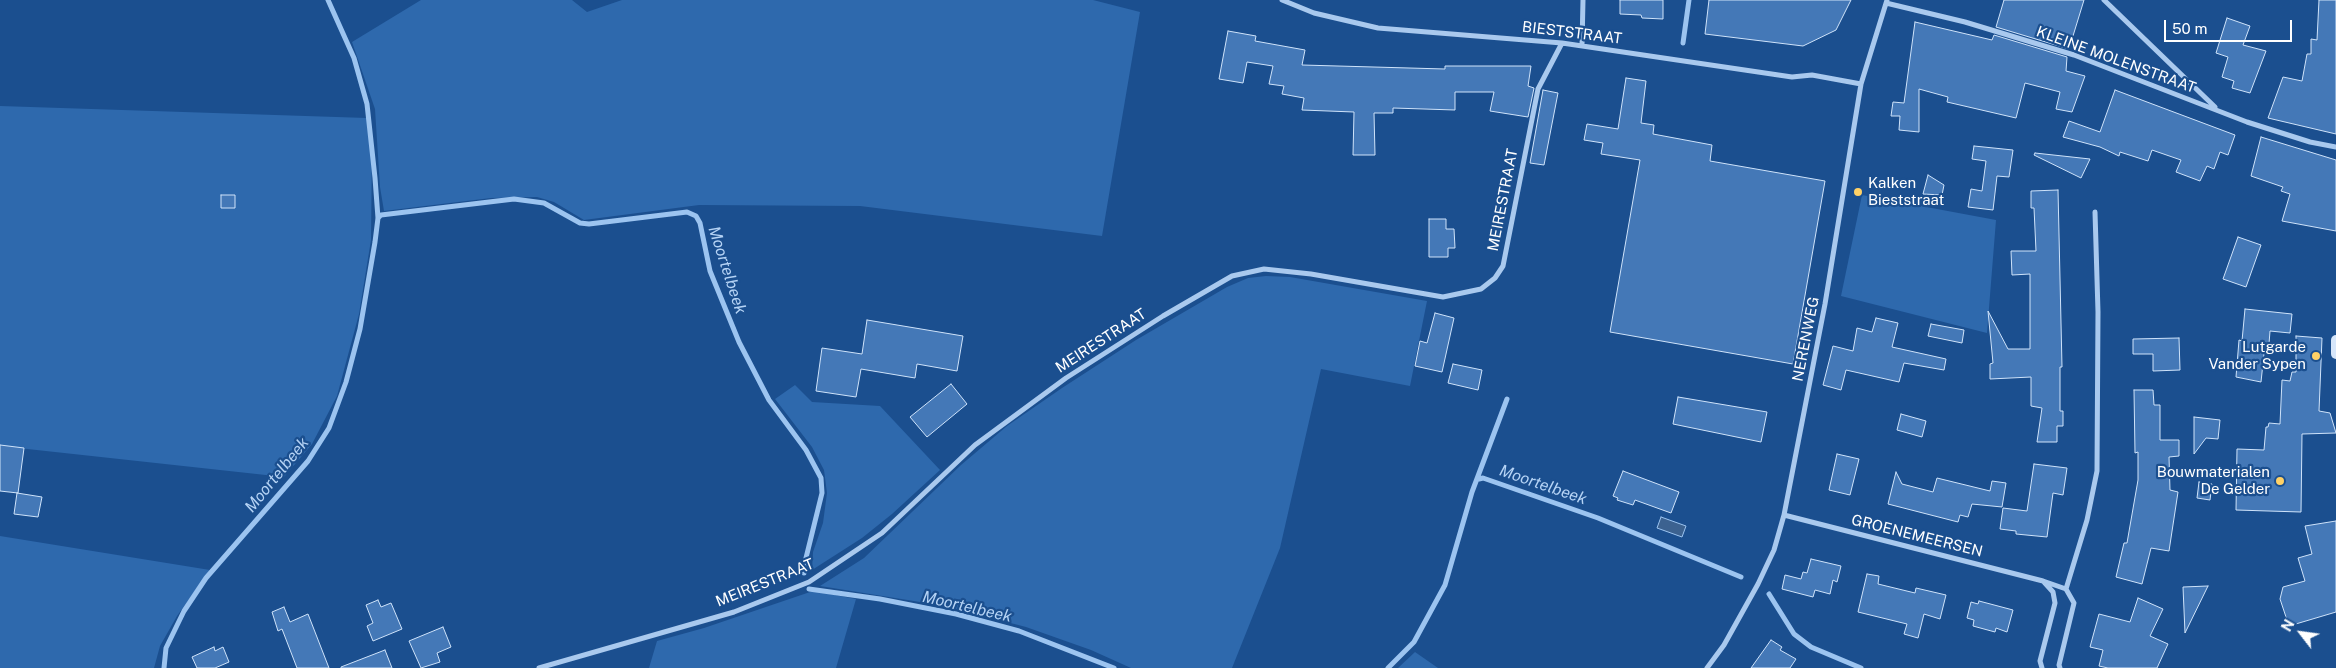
<!DOCTYPE html>
<html>
<head>
<meta charset="utf-8">
<style>
	body { margin:0 }
	#map { position:relative; width:2336px; height:668px; overflow:hidden; background:#1b4f8f; font-family:"Public Sans",sans-serif }
	canvas { display:block }
	.north { position:absolute; left:2276px; top:608px; width:50px; height:50px; -webkit-text-stroke:4px #1b4f8f; paint-order:stroke; rotate:300deg; font-size:14px; font-weight:700; line-height:20px; text-align:center; color:#fff }
	.north::after { content:''; display:block; margin:auto; width:18px; height:22px; background:#fff; clip-path:polygon(50% 0,100% 100%,50% 72%,0 100%) }
	.scale { position:absolute; left:2164px; top:20px; width:128px; height:22px; box-sizing:border-box; border:2px solid #fff; border-top:0; padding-left:6px; font-size:15px; line-height:18px; white-space:nowrap; color:#fff; -webkit-text-stroke:4px #1b4f8f; paint-order:stroke }
</style>
</head>
<body>
<div id="map">
<canvas width="2336" height="668"></canvas>
<div class="north">N</div>
<div class="scale">50 m</div>
</div>
<script>
const ctx = document.querySelector('canvas').getContext('2d');
ctx.lineJoin = 'round';
function fill(path, color) { ctx.fillStyle = color; ctx.fill(path, 'evenodd'); }
const toPath = rows => new Path2D(rows.map(r => 'M' + r).join(''));
function trace(path, color, width, dash) { ctx.strokeStyle = color; ctx.lineWidth = width; ctx.lineCap = dash ? 'butt' : 'round'; ctx.setLineDash(dash || []); ctx.stroke(path); }
function drawText(font, color, halo, rows, align = 'center') {
  ctx.font = font + ' "Public Sans",sans-serif'; ctx.lineWidth = 4.5; ctx.setLineDash([]); ctx.textBaseline = 'middle'; ctx.strokeStyle = halo; ctx.fillStyle = color; for (const [text, x, y, turn = 0] of rows) {
    ctx.save(); ctx.translate(x, y); ctx.rotate((+turn || 0) * Math.PI / 180); ctx.textAlign = isNaN(turn) ? turn : align; if (halo) ctx.strokeText(text, 0, 0); ctx.fillText(text, 0, 0); ctx.restore();
  }
}
fill(toPath([
	[421,0,572,0,587,12,622,0,1093,0,1140,12,1102,236,860,206,699,205,584,220,554,202,537,197,491,198,384,211,380,187,375,109,352,42],
	[0,106,367,118,372,144,371,240,359,314,337,396,312,444,284,477,0,446],
	[1862,195,1996,220,1987,333,1841,296],
	[1266,276,1290,277,1427,301,1410,386,1321,369,1280,548,1232,668,1131,668,1091,650,1026,627,945,606,820,586,864,558,961,465,1007,426,1062,388,1136,340,1227,287,1248,278],
	[795,385,812,402,880,406,940,470,892,514,862,538,812,570,813,552,823,523,827,493,824,470,812,447,775,399],
	[0,536,210,570,177,616,160,646,154,668,0,668],
	[813,591,856,599,836,668,649,668,657,641,704,628],
	[1415,652,1438,668,1398,668]
]), '#2e69ad');
const water = toPath([
	[1661,517,1686,526,1682,537,1657,528,1661,517]
]);
fill(water, '#3c6290');
trace(water, '#9cc4f0', 1);
trace(toPath([
	[1683,43,1689,0],
	[378,218,381,215,514,199,544,203,580,223,589,224,687,212,696,216,700,223,710,271,739,342,769,400,806,450,821,478,822,493,804,566,804,573],
	[1479,479,1483,478,1598,518,1741,577],
	[809,589,880,599,956,614,1019,631,1114,668],
	[1769,594,1794,634,1811,647,1861,668],
	[164,668,166,648,184,611,206,578,308,461,329,428,346,382,360,329,375,242,378,218,375,178,367,104,354,58,328,0],
	[1388,668,1414,642,1445,585,1472,492,1507,399]
]), '#9cc4f0', 5);
const building = toPath([
	[1620,0,1663,0,1663,19,1642,18,1641,15,1620,14,1620,0],
	[1709,0,1851,0,1836,30,1803,46,1705,34,1709,0],
	[2004,0,2084,0,2069,49,1996,27,2004,0],
	[2319,0,2336,0,2336,134,2268,118,2283,77,2302,81,2307,54,2311,54,2311,39,2317,40,2319,0],
	[2227,18,2250,26,2243,45,2266,51,2250,93,2232,88,2234,81,2222,77,2228,57,2216,53,2227,18],
	[1915,22,1992,40,1994,35,2067,57,2066,71,2085,76,2072,112,2056,109,2060,92,2025,83,2016,118,1947,102,1948,97,1919,89,1919,132,1899,130,1900,116,1891,116,1893,102,1904,103,1915,22],
	[1228,31,1256,36,1255,41,1305,50,1302,65,1445,69,1445,66,1531,66,1528,86,1534,88,1528,117,1490,111,1494,92,1455,92,1455,110,1393,108,1393,113,1374,113,1375,155,1353,155,1354,112,1302,110,1304,98,1282,94,1284,86,1269,84,1273,66,1247,62,1243,83,1219,79,1228,31],
	[1626,78,1646,81,1641,123,1654,125,1653,134,1712,145,1710,161,1825,181,1793,364,1610,332,1640,160,1601,154,1603,143,1584,140,1587,124,1618,129,1626,78],
	[1543,90,1558,93,1544,165,1530,163,1543,90],
	[2115,90,2235,135,2228,155,2220,152,2214,169,2207,166,2200,181,2176,172,2181,160,2152,150,2148,161,2120,152,2119,156,2100,147,2063,137,2069,121,2100,132,2115,90],
	[2261,137,2336,160,2336,231,2282,221,2290,194,2281,191,2283,187,2251,176,2261,137],
	[1974,146,2013,150,2009,177,1997,176,1993,210,1968,207,1971,189,1982,191,1986,161,1972,159,1974,146],
	[2035,153,2090,159,2081,178,2034,155,2035,153],
	[1928,175,1944,185,1942,195,1923,194,1928,175],
	[2058,190,2062,367,2060,367,2060,411,2063,411,2063,426,2057,426,2057,442,2037,442,2042,408,2031,406,2031,377,1990,379,1990,364,1993,363,1988,311,2008,349,2030,349,2030,274,2012,275,2011,251,2036,251,2034,208,2031,208,2031,191,2058,190],
	[221,195,235,195,235,208,221,208,221,195],
	[1429,219,1446,219,1446,229,1454,229,1455,248,1448,248,1448,257,1429,257,1429,219],
	[2238,237,2261,245,2246,287,2223,279,2238,237],
	[2245,309,2292,314,2290,333,2270,331,2269,344,2265,344,2261,382,2236,377,2239,340,2242,341,2245,309],
	[1435,313,1454,318,1442,372,1415,366,1420,341,1427,343,1435,313],
	[1876,318,1898,323,1892,347,1946,359,1944,370,1904,363,1899,382,1846,370,1841,390,1823,385,1833,346,1853,351,1857,328,1872,332,1876,318],
	[867,320,963,336,957,371,917,364,915,378,861,369,856,397,816,391,822,348,862,354,867,320],
	[1931,324,1964,330,1962,343,1928,336,1931,324],
	[2296,336,2322,338,2319,411,2330,413,2336,433,2302,434,2301,512,2236,510,2237,449,2264,450,2266,427,2268,427,2269,423,2280,424,2282,380,2290,381,2292,372,2296,372,2296,336],
	[2179,338,2180,370,2153,371,2153,354,2133,354,2133,339,2179,338],
	[1453,364,1482,370,1478,390,1448,383,1453,364],
	[951,384,967,404,927,437,910,417,951,384],
	[2134,390,2153,390,2154,405,2160,405,2160,440,2179,440,2179,456,2169,457,2170,490,2178,492,2169,551,2151,548,2142,584,2116,577,2124,543,2127,543,2138,480,2138,452,2135,453,2134,390],
	[1678,397,1767,412,1761,442,1673,424,1678,397],
	[1901,414,1926,421,1922,437,1897,430,1901,414],
	[2194,417,2220,420,2218,439,2206,438,2194,454,2194,417],
	[0,445,24,448,18,493,0,491,0,445],
	[1837,454,1859,459,1850,495,1829,490,1837,454],
	[2034,464,2067,468,2063,495,2053,493,2047,537,2016,534,2016,531,2000,529,2003,508,2027,511,2034,464],
	[1623,471,1679,492,1671,513,1635,500,1633,505,1617,500,1618,498,1613,496,1623,471],
	[1896,472,1902,484,1933,492,1937,478,1990,491,1992,481,2006,483,2002,507,1972,504,1968,517,1960,515,1958,522,1888,504,1896,472],
	[2199,482,2212,484,2210,500,2197,498,2199,482],
	[17,493,42,497,38,517,14,514,17,493],
	[2336,521,2336,612,2289,626,2280,599,2283,587,2305,581,2298,558,2312,554,2305,526,2336,521],
	[1811,559,1841,566,1837,582,1833,580,1830,594,1815,590,1813,597,1782,589,1785,575,1801,579,1803,572,1807,573,1811,559],
	[1867,574,1879,576,1878,584,1915,593,1916,588,1946,595,1940,619,1924,614,1918,638,1904,634,1907,624,1858,612,1867,574],
	[2208,586,2185,633,2183,587,2208,586],
	[2138,598,2163,609,2150,636,2168,644,2157,668,2108,668,2099,666,2103,650,2090,647,2099,614,2130,622,2138,598],
	[378,600,381,607,391,603,402,629,373,641,367,626,373,623,366,605,378,600],
	[1979,601,2013,610,2007,632,1996,628,1995,632,1973,626,1974,620,1967,618,1971,602,1978,604,1979,601],
	[284,607,290,622,308,614,329,668,297,668,282,629,278,631,272,612,284,607],
	[443,627,451,647,437,653,440,662,421,668,409,641,443,627],
	[1771,640,1782,647,1780,650,1796,659,1790,668,1751,668,1771,640],
	[214,647,215,651,223,647,229,662,215,668,197,668,192,657,214,647],
	[385,650,392,668,341,668,341,667,385,650]
]);
fill(building, '#4478b7');
trace(building, '#cfe3fa', 1);
trace(toPath([
	[1282,0,1314,13,1378,28,1562,43,1792,77,1812,75,1861,84],
	[2104,0,2215,107],
	[1886,3,1965,22,2074,55,2247,122,2310,142,2336,147],
	[1582,45,1583,0],
	[1784,515,2043,581,2066,589,2074,603,2059,665,2060,668],
	[2066,589,2087,520,2097,471,2098,312,2095,212],
	[539,668,734,612,809,582,882,533,975,445,1066,378,1163,316,1232,276,1264,269,1311,274,1443,297,1481,289,1495,278,1503,266,1538,89,1562,43],
	[1707,668,1724,645,1758,584,1774,550,1784,515,1825,304,1861,84,1887,0],
	[2042,668,2040,661,2055,603,2053,592,2044,582]
]), '#a9c9ee', 5);
trace(toPath([
	[2336,340,2336,354]
]), '#d6e6fa', 10);
for (const [x, y, r, color] of [
	[1858,192,5,"#ffd166"],
	[2316,356,5,"#ffd166"],
	[2280,481,5,"#ffd166"]
]) { const dot = new Path2D(); dot.arc(x, y, r, 0, 2 * Math.PI); ctx.fillStyle = color; ctx.fill(dot); trace(dot, '#1b4f8f', 2); }
drawText('15px', '#fff', '#1b4f8f', [
	["BIESTSTRAAT",1572,33,7],
	["KLEINE MOLENSTRAAT",2116,60,20],
	["MEIRESTRAAT",1503,200,-79],
	["NERENWEG",1806,339,-79],
	["MEIRESTRAAT",1101,341,-33],
	["GROENEMEERSEN",1917,536,14],
	["MEIRESTRAAT",765,583,-22]
]);
drawText('15px', '#fff', '#1b4f8f', [
	["Kalken",1868,183,"left"],
	["Bieststraat",1868,200,"left"],
	["Lutgarde",2306,347],
	["Vander Sypen",2306,364],
	["Bouwmaterialen",2270,472],
	["De Gelder",2270,489]
], 'right');
drawText('italic 16px', '#b5d3f5', '#1b4f8f', [
	["Moortelbeek",727,270,72],
	["Moortelbeek",277,475,-51],
	["Moortelbeek",1543,485,19],
	["Moortelbeek",967,607,13]
]);
</script>
</body>
</html>
